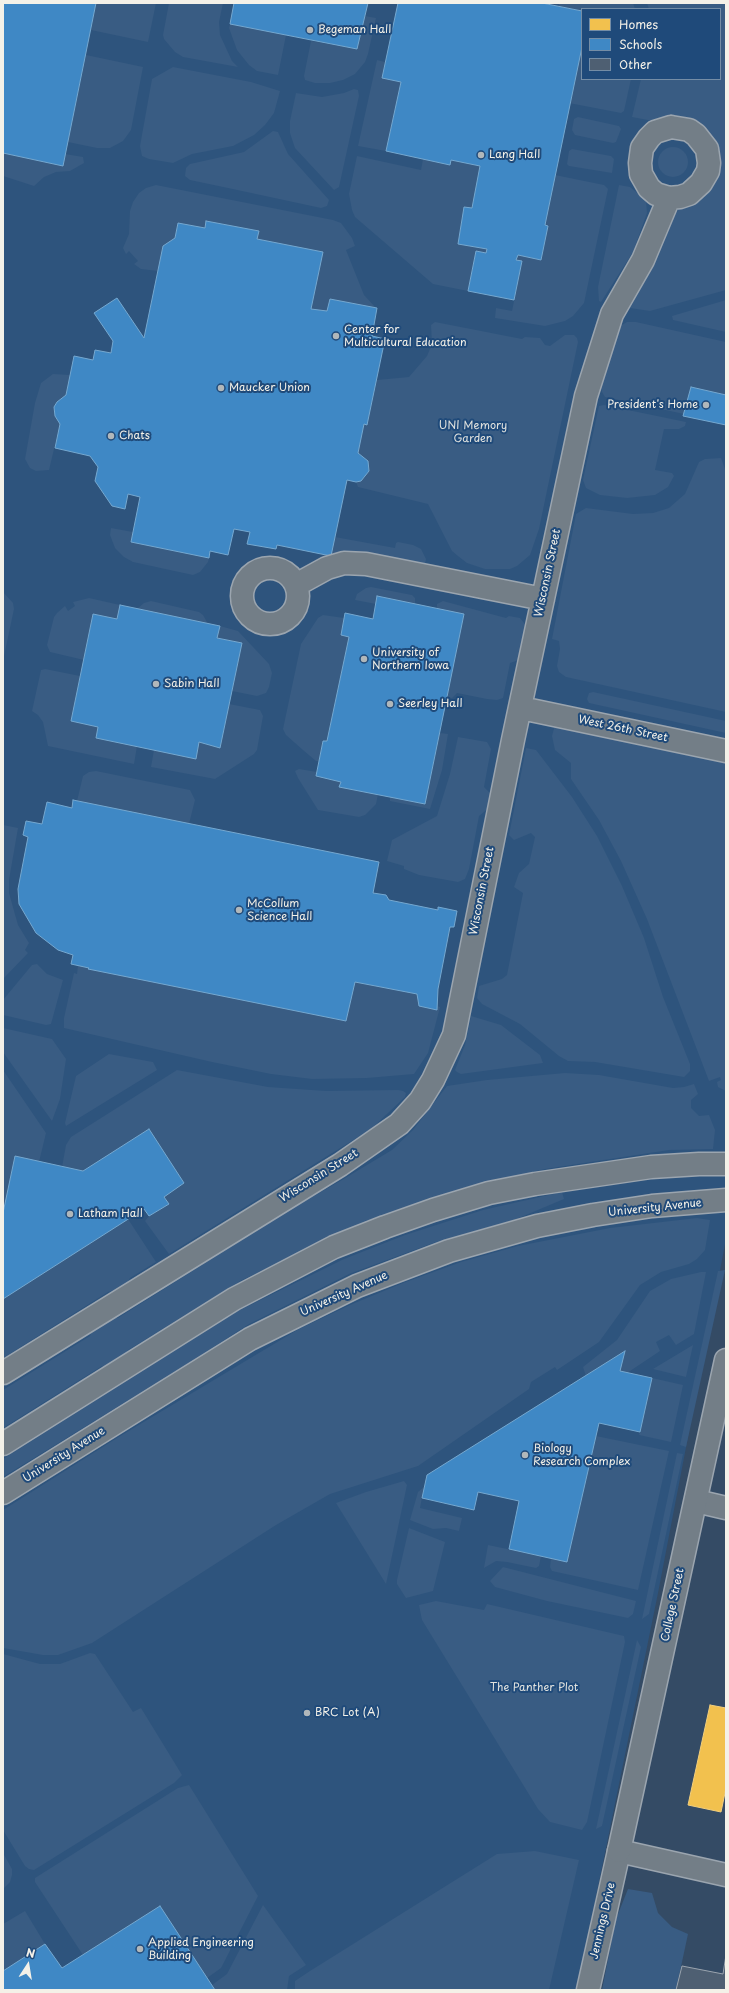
<!DOCTYPE html>
<html>
<head>
<meta charset="utf-8">
<style>
	body { margin:0 }
	#map { position:relative; width:729px; height:1993px; overflow:hidden; background:#344b65; font-family:"Playpen Sans",sans-serif }
	canvas { display:block }
	.frame { position:absolute; inset:0; border:4px solid #f4f1e8; pointer-events:none }
	.legend { position:absolute; left:581px; top:8px; width:140px; height:72px; box-sizing:border-box; background:#1f4a7a; border:1px solid #748da6; margin:0; padding:5px 7px; list-style:none; font-size:12px; color:#f4f1e8 }
	.legend li { display:flex; align-items:center; gap:8px; height:20px }
	.legend b { width:20px; border:1px solid #748da6 }
	.north { position:absolute; left:8px; top:1945px; width:40px; height:40px; -webkit-text-stroke:3px #1f4a7a; paint-order:stroke; rotate:12deg; font-size:11px; font-weight:700; line-height:16px; text-align:center; color:#f4f1e8 }
	.north::after { content:''; display:block; margin:auto; width:14px; height:18px; background:#f4f1e8; clip-path:polygon(50% 0,100% 100%,50% 72%,0 100%) }
</style>
</head>
<body>
<div id="map">
<canvas width="729" height="1993"></canvas>
<div class="frame"></div>
<ul class="legend">
<li><b style="height:11px;background:#f2c14e"></b>Homes</li>
<li><b style="height:11px;background:#3f88c5"></b>Schools</li>
<li><b style="height:11px;background:#4e5f72"></b>Other</li>
</ul>
<div class="north">N</div>
</div>
<script>
const ctx = document.querySelector('canvas').getContext('2d');
ctx.lineJoin = 'round';
function fill(path, color) { ctx.fillStyle = color; ctx.fill(path, 'evenodd'); }
const toPath = rows => new Path2D(rows.map(r => 'M' + r).join(''));
function trace(path, color, width, dash) { ctx.strokeStyle = color; ctx.lineWidth = width; ctx.lineCap = dash ? 'butt' : 'round'; ctx.setLineDash(dash || []); ctx.stroke(path); }
function drawText(font, color, halo, rows, align = 'center') {
  ctx.font = font + ' "Playpen Sans",sans-serif'; ctx.lineWidth = 4; ctx.setLineDash([]); ctx.textBaseline = 'middle'; ctx.strokeStyle = halo; ctx.fillStyle = color; for (const [text, x, y, turn = 0] of rows) {
    ctx.save(); ctx.translate(x, y); ctx.rotate((+turn || 0) * Math.PI / 180); ctx.textAlign = isNaN(turn) ? turn : align; if (halo) ctx.strokeText(text, 0, 0); ctx.fillText(text, 0, 0); ctx.restore();
  }
}
fill(toPath([
	[3,3,726,3,726,1239,658,1593,577,1990,3,1990],
	[582,9,720,9,720,79,582,79]
]), '#2e547d');
fill(toPath([
	[96,3,156,3,148,42,91,30],
	[169,3,223,3,219,22,220,35,232,61,238,67,183,57,175,52,164,39,163,35],
	[559,3,633,3,635,9,582,9,582,11,559,6],
	[647,3,726,3,726,290,650,311,630,308,658,257,676,213,680,208,700,200,712,185,717,150,712,138,706,130,668,118,653,121,632,117,641,79,720,79,720,9,649,9],
	[365,16,376,18,368,54,365,62,355,74,343,80,330,83,315,83,305,80,304,76,311,41,357,49],
	[230,24,286,35,278,75,257,71,249,65,237,50,229,28],
	[581,47,582,79,631,79,624,111,621,113,569,103],
	[86,55,143,67,131,130,123,141,110,148,97,148,68,142],
	[377,60,385,62,382,78,401,82,386,151,358,146],
	[173,67,251,82,280,91,274,113,265,125,254,135,233,146,192,154,173,163,149,159,142,156,140,146,152,79],
	[354,89,358,90,359,96,339,187,334,190,295,148,290,133,290,121,296,93,322,97,344,93],
	[578,117,619,126,621,129,616,142,613,143,575,135,572,130,574,119],
	[273,131,278,132,288,154,329,200,327,206,321,208,228,188,190,180,185,176,186,168,190,164,244,152],
	'658 162a15 15 0 1 1 30 0a15 15 0 1 1-30 0Z',
	[572,149,611,156,614,159,612,173,569,166,567,164,569,151],
	[3,153,63,166,65,154,83,157,84,163,70,171,56,172,44,177,34,186,3,176],
	[357,156,421,170,423,159,450,164,451,160,480,166,472,208,464,207,458,244,487,249,486,253,476,251,468,291,433,284,355,217,352,210,349,194],
	[555,175,604,185,608,189,584,303,573,316,565,321,545,326,495,318,496,308,512,311,522,262,516,260,518,255,541,260,548,226,545,225],
	[156,185,333,220,341,223,352,238,355,246,346,250,364,295,376,308,331,299,327,311,311,309,322,252,257,239,259,231,207,221,205,228,178,223,175,238,163,246,158,271,141,269,134,264,138,261,129,251,126,254,123,248,129,234,130,211,133,202,139,193,146,188],
	[619,185,630,187,646,200,647,213,633,252,601,302,599,301,598,287],
	[726,300,726,332,673,320,672,316],
	[435,322,522,339,525,337,540,338,545,345,550,346,565,335,574,335,577,338,578,342,539,529,530,555,517,566,510,569,485,569,467,563,458,556,452,551,428,504,358,487,356,482,364,478,369,471,368,461,358,453,364,424,367,425,377,380,409,377,427,356,432,344,431,325],
	[627,322,636,322,726,342,726,395,691,387,684,414,605,397,602,392,601,386,604,375,620,326],
	[53,374,70,375,66,395,57,402,54,407,55,417,60,424,49,470,36,471,30,468,25,459,35,403,41,383],
	[604,405,686,422,685,426,679,429,664,429,655,470,672,473,674,476,668,487,655,495,627,498,600,495,586,488,583,480,584,475,599,406],
	[721,458,726,472,726,712,566,677,559,672,557,666,560,649,559,641,552,639,576,514,586,508,633,514,653,513,669,508,685,494,699,462,705,459],
	[111,528,133,532,131,542,209,558,208,562,200,572,193,575,133,562,124,557,115,548,110,535],
	[335,537,395,548,396,543,398,542,413,545,421,549,426,559,425,564,422,566,331,556],
	[371,587,412,595,415,598,415,604,377,596,376,604,355,600,357,594,366,588],
	[3,592,13,603,14,609,3,661],
	[89,598,120,605,117,619,93,614,84,660,50,652,47,645,54,617,57,613,65,606,68,611,75,606,73,602],
	[151,601,199,612,203,615,208,624,137,609,144,603],
	[443,601,506,618,509,616,520,618,528,628,522,659,510,663,503,698,497,700,487,699,457,693,452,698,447,697,464,614,437,609,437,604],
	[323,615,344,618,341,635,349,637,327,741,323,741,319,761,316,761,303,750,286,735,283,729,301,644,318,618],
	[220,626,238,631,269,664,272,673,269,687,266,693,257,696,232,691,242,643,217,638],
	[45,669,80,676,71,721,98,727,96,738,137,746,134,764,48,746,43,722,38,715,32,711,41,670],
	[593,692,726,721,726,733,589,703,587,699,589,693],
	[229,704,260,710,263,716,257,750,254,754,215,779,151,767,154,750,199,742,220,748],
	[560,706,617,739,726,762,726,1091,718,1087,717,1082,721,1080,720,1077,709,1081,647,919,621,861,599,820,571,779,571,763,555,750,552,736],
	[440,733,448,734,442,770,430,809,390,801,390,797,425,804],
	[458,737,487,742,491,749,484,787,493,796,490,807,479,816,469,869,465,879,458,882,419,875,404,869,404,866,387,861,392,840,437,816,450,774],
	[526,748,536,750,572,797,597,836,622,886,644,938,663,997,690,1064,690,1071,684,1077,595,1062,568,1061,559,1056,520,1024,482,1004,477,998,479,986,502,979,507,975,523,893,514,887,519,873,529,864,535,837,531,833,514,840,509,835],
	[299,769,317,772,316,777,341,782,340,787,378,794,376,804,365,815,359,817,318,810,298,778,295,771],
	[96,771,190,790,195,800,189,824,77,801,83,776,89,772],
	[3,825,18,828,9,880,9,893,18,925,29,943,25,950,28,953,3,979],
	[37,964,47,974,63,980,51,1024,46,1025,3,1015,3,1000,32,965],
	[78,965,355,982,417,994,419,1006,437,1010,437,1006,440,1007,428,1053,414,1074,367,1078,312,1079,271,1074,212,1062,64,1028,64,1018,74,973,77,974],
	[471,1016,501,1025,540,1055,543,1063,461,1074,457,1072,455,1070,465,1045],
	[3,1028,52,1039,66,1059,60,1099,52,1121,3,1052],
	[109,1054,153,1062,157,1070,66,1126,65,1123,76,1076],
	[3,1070,46,1133,39,1162,15,1156,3,1213],
	[177,1070,268,1087,326,1091,398,1090,403,1091,406,1093,405,1097,371,1129,169,1254,145,1221,149,1216,169,1204,164,1197,184,1183,149,1129,83,1171,62,1167,66,1145,71,1137],
	[565,1073,599,1075,673,1088,684,1087,694,1084,698,1094,691,1100,691,1108,699,1116,709,1115,715,1130,713,1149,669,1150,545,1169,470,1186,381,1215,377,1220,367,1220,242,1280,128,1350,122,1362,104,1368,102,1366,3,1428,3,1390,90,1336,93,1327,105,1317,118,1318,291,1209,342,1180,392,1150,413,1130,447,1086,487,1080],
	[562,1192,564,1199,514,1220,436,1242,349,1274,249,1324,187,1364,3,1477,3,1459,238,1311,344,1259,405,1235,483,1210],
	[697,1218,710,1220,705,1250,697,1259,689,1264,661,1272,640,1285,599,1342,557,1370,555,1367,531,1382,529,1389,418,1466,330,1494,276,1525,92,1643,58,1655,43,1655,3,1648,3,1510,117,1438,299,1329,350,1305,403,1283,461,1262,518,1246,610,1228],
	[128,1219,156,1262,130,1278,126,1286,108,1292,3,1358,3,1299],
	[725,1270,686,1447,680,1445,718,1271],
	[701,1272,706,1272,694,1334,676,1345,669,1335,656,1342,660,1351,627,1373,620,1371,624,1351,586,1376,583,1367,617,1340,650,1291,671,1279],
	[693,1345,686,1377,653,1369],
	[652,1378,683,1385,671,1442,639,1435],
	[596,1436,669,1451,638,1590,552,1571,550,1567,551,1558,567,1562],
	[677,1453,683,1454,649,1614,642,1619],
	[404,1481,407,1485,386,1584,336,1503,366,1492],
	[424,1487,420,1508,462,1518,459,1531,446,1528,433,1529,410,1520,418,1492],
	[409,1528,445,1542,433,1591,406,1598,397,1584,397,1580],
	[488,1545,541,1556,539,1566,536,1568,507,1562,496,1561,484,1568],
	[503,1567,636,1601,633,1614,628,1618,547,1601,495,1587,490,1581],
	[436,1601,484,1610,487,1604,624,1636,625,1642,587,1822,582,1830,550,1822,538,1809,422,1620,419,1605],
	[637,1640,641,1647,602,1826,596,1829],
	[90,1653,95,1654,133,1712,141,1708,182,1775,174,1783,34,1870,29,1869,25,1866,3,1830,3,1654,40,1664,60,1664],
	[189,1785,258,1896,221,1968,207,1978,160,1906,83,1955,35,1882,35,1878,178,1788],
	[535,1851,579,1860,549,1990,295,1990,295,1981,310,1971,497,1854],
	[3,1853,12,1869,12,1875,10,1882,3,1889],
	[628,1889,652,1893,658,1913,672,1927,688,1934,676,1990,602,1990,616,1919],
	[263,1905,306,1965,289,1976,287,1990,215,1990,212,1985,227,1974],
	[25,1911,45,1944,3,1971,3,1924]
]), '#395c83');
const homes = toPath([
	[710,1705,726,1708,726,1788,721,1812,688,1805,710,1705]
]);
fill(homes, '#f2c14e');
trace(homes, '#f3cf7c', 1);
const schools = toPath([
	[3,3,96,3,63,166,3,153,3,3],
	[234,3,368,3,357,49,230,24,234,3],
	[398,3,542,3,582,11,582,47,545,225,548,226,541,260,518,255,516,260,522,261,514,300,468,291,476,251,486,253,487,249,458,244,464,207,472,208,480,166,451,160,450,165,386,151,401,82,382,78,398,3],
	[206,221,259,231,257,239,323,252,311,309,327,311,330,299,377,308,372,336,385,339,367,425,364,424,358,453,368,461,369,471,361,481,356,482,347,480,331,556,277,545,276,549,247,544,250,532,234,529,228,555,210,551,209,558,131,542,140,497,128,494,125,509,112,506,95,481,98,467,90,456,55,448,60,424,55,416,54,407,57,402,66,395,74,356,93,360,95,350,111,353,113,341,94,313,117,298,144,338,163,246,175,238,178,223,205,228,206,221],
	[691,387,726,395,726,425,683,416,691,387],
	[377,596,464,614,425,804,339,787,341,782,316,776,323,741,327,741,349,637,341,635,345,613,373,619,377,596],
	[120,605,220,626,217,638,242,643,220,748,199,742,196,759,96,738,98,727,71,721,93,614,117,619,120,605],
	[73,800,379,862,373,893,386,895,389,900,438,910,438,907,457,911,454,927,450,927,438,989,437,1010,419,1006,417,994,355,982,346,1021,88,969,89,968,71,964,73,955,58,950,36,933,19,904,18,889,28,837,23,835,26,821,42,824,47,802,72,808,73,800],
	[149,1129,184,1183,164,1197,169,1204,149,1216,144,1209,3,1299,3,1213,15,1156,83,1171,149,1129],
	[625,1351,620,1371,652,1378,640,1432,599,1423,567,1562,509,1549,519,1501,478,1492,474,1510,422,1498,427,1475,625,1351],
	[160,1906,215,1990,3,1990,3,1971,45,1944,62,1968,160,1906]
]);
fill(schools, '#3f88c5');
trace(schools, '#75a8d0', 1);
const building = toPath([
	[726,1955,726,1990,676,1990,682,1966,723,1974,726,1955]
]);
fill(building, '#4e5f72');
trace(building, '#9ba5af', 1);
const minor = toPath([
	[671,127,689,130,696,135,707,149,709,163,708,171,701,183,689,194,680,197,669,198,656,194,649,188,641,174,640,163,642,148,649,138,655,132,671,127],
	'242 596a28 28 0 1 1 56 0a28 28 0 1 1-56 0Z',
	[296,585,327,568,344,563,366,564,543,599],
	[521,708,726,751],
	[3,1373,340,1165,399,1124,420,1101,433,1080,454,1035,513,740,586,396,612,314,643,260,669,198],
	[696,1501,726,1508],
	[588,1990,619,1851,726,1875]
]);
const tertiary = toPath([
	[619,1851,726,1360]
]);
const primary = toPath([
	[3,1444,234,1299,334,1247,385,1227,433,1210,489,1193,535,1184,651,1167,699,1164,726,1164],
	[3,1493,250,1339,357,1286,449,1251,537,1226,593,1215,652,1206,726,1200]
]);
trace(minor, '#9ba5af', 25);
trace(tertiary, '#9ba5af', 25);
trace(primary, '#9ba5af', 25);
trace(minor, '#737e87', 22);
trace(tertiary, '#737e87', 22);
trace(primary, '#737e87', 22);
for (const [x, y, r, color] of [
	[310,30,4,"#b1b7ba"],
	[481,155,4,"#b1b7ba"],
	[336,336,4,"#b1b7ba"],
	[221,388,4,"#b1b7ba"],
	[706,405,4,"#b1b7ba"],
	[111,436,4,"#b1b7ba"],
	[364,659,4,"#b1b7ba"],
	[156,684,4,"#b1b7ba"],
	[390,704,4,"#b1b7ba"],
	[239,910,4,"#b1b7ba"],
	[70,1214,4,"#b1b7ba"],
	[525,1455,4,"#b1b7ba"],
	[307,1713,4,"#b1b7ba"],
	[140,1949,4,"#b1b7ba"]
]) { const dot = new Path2D(); dot.arc(x, y, r, 0, 2 * Math.PI); ctx.fillStyle = color; ctx.fill(dot); trace(dot, '#1f4a7a', 1.5); }
drawText('11px', '#f4f1e8', '#1f4a7a', [
	["Begeman Hall",318,30],
	["Lang Hall",489,155],
	["Center for",344,330],
	["Multicultural Education",344,343],
	["Maucker Union",229,388],
	["President's Home",698,405,"right"],
	["Chats",119,436],
	["University of",372,653],
	["Northern Iowa",372,666],
	["Sabin Hall",164,684],
	["Seerley Hall",398,704],
	["McCollum",247,904],
	["Science Hall",247,917],
	["Latham Hall",78,1214],
	["Biology",533,1449],
	["Research Complex",533,1462],
	["BRC Lot (A)",315,1713],
	["Applied Engineering",148,1943],
	["Building",148,1956]
], 'left');
drawText('11px', '#e1e2de', '#1f4a7a', [
	["UNI Memory",473,426],
	["Garden",473,439],
	["The Panther Plot",534,1688]
]);
drawText('11px', '#f4f1e8', '#1f4a7a', [
	["Wisconsin Street",548,573,-78],
	["West 26th Street",623,729,12],
	["Wisconsin Street",482,891,-79],
	["Wisconsin Street",319,1176,-32],
	["University Avenue",655,1208,-6],
	["University Avenue",344,1294,-24],
	["University Avenue",64,1455,-32],
	["College Street",673,1605,-78],
	["Jennings Drive",603,1921,-77]
]);
</script>
</body>
</html>
